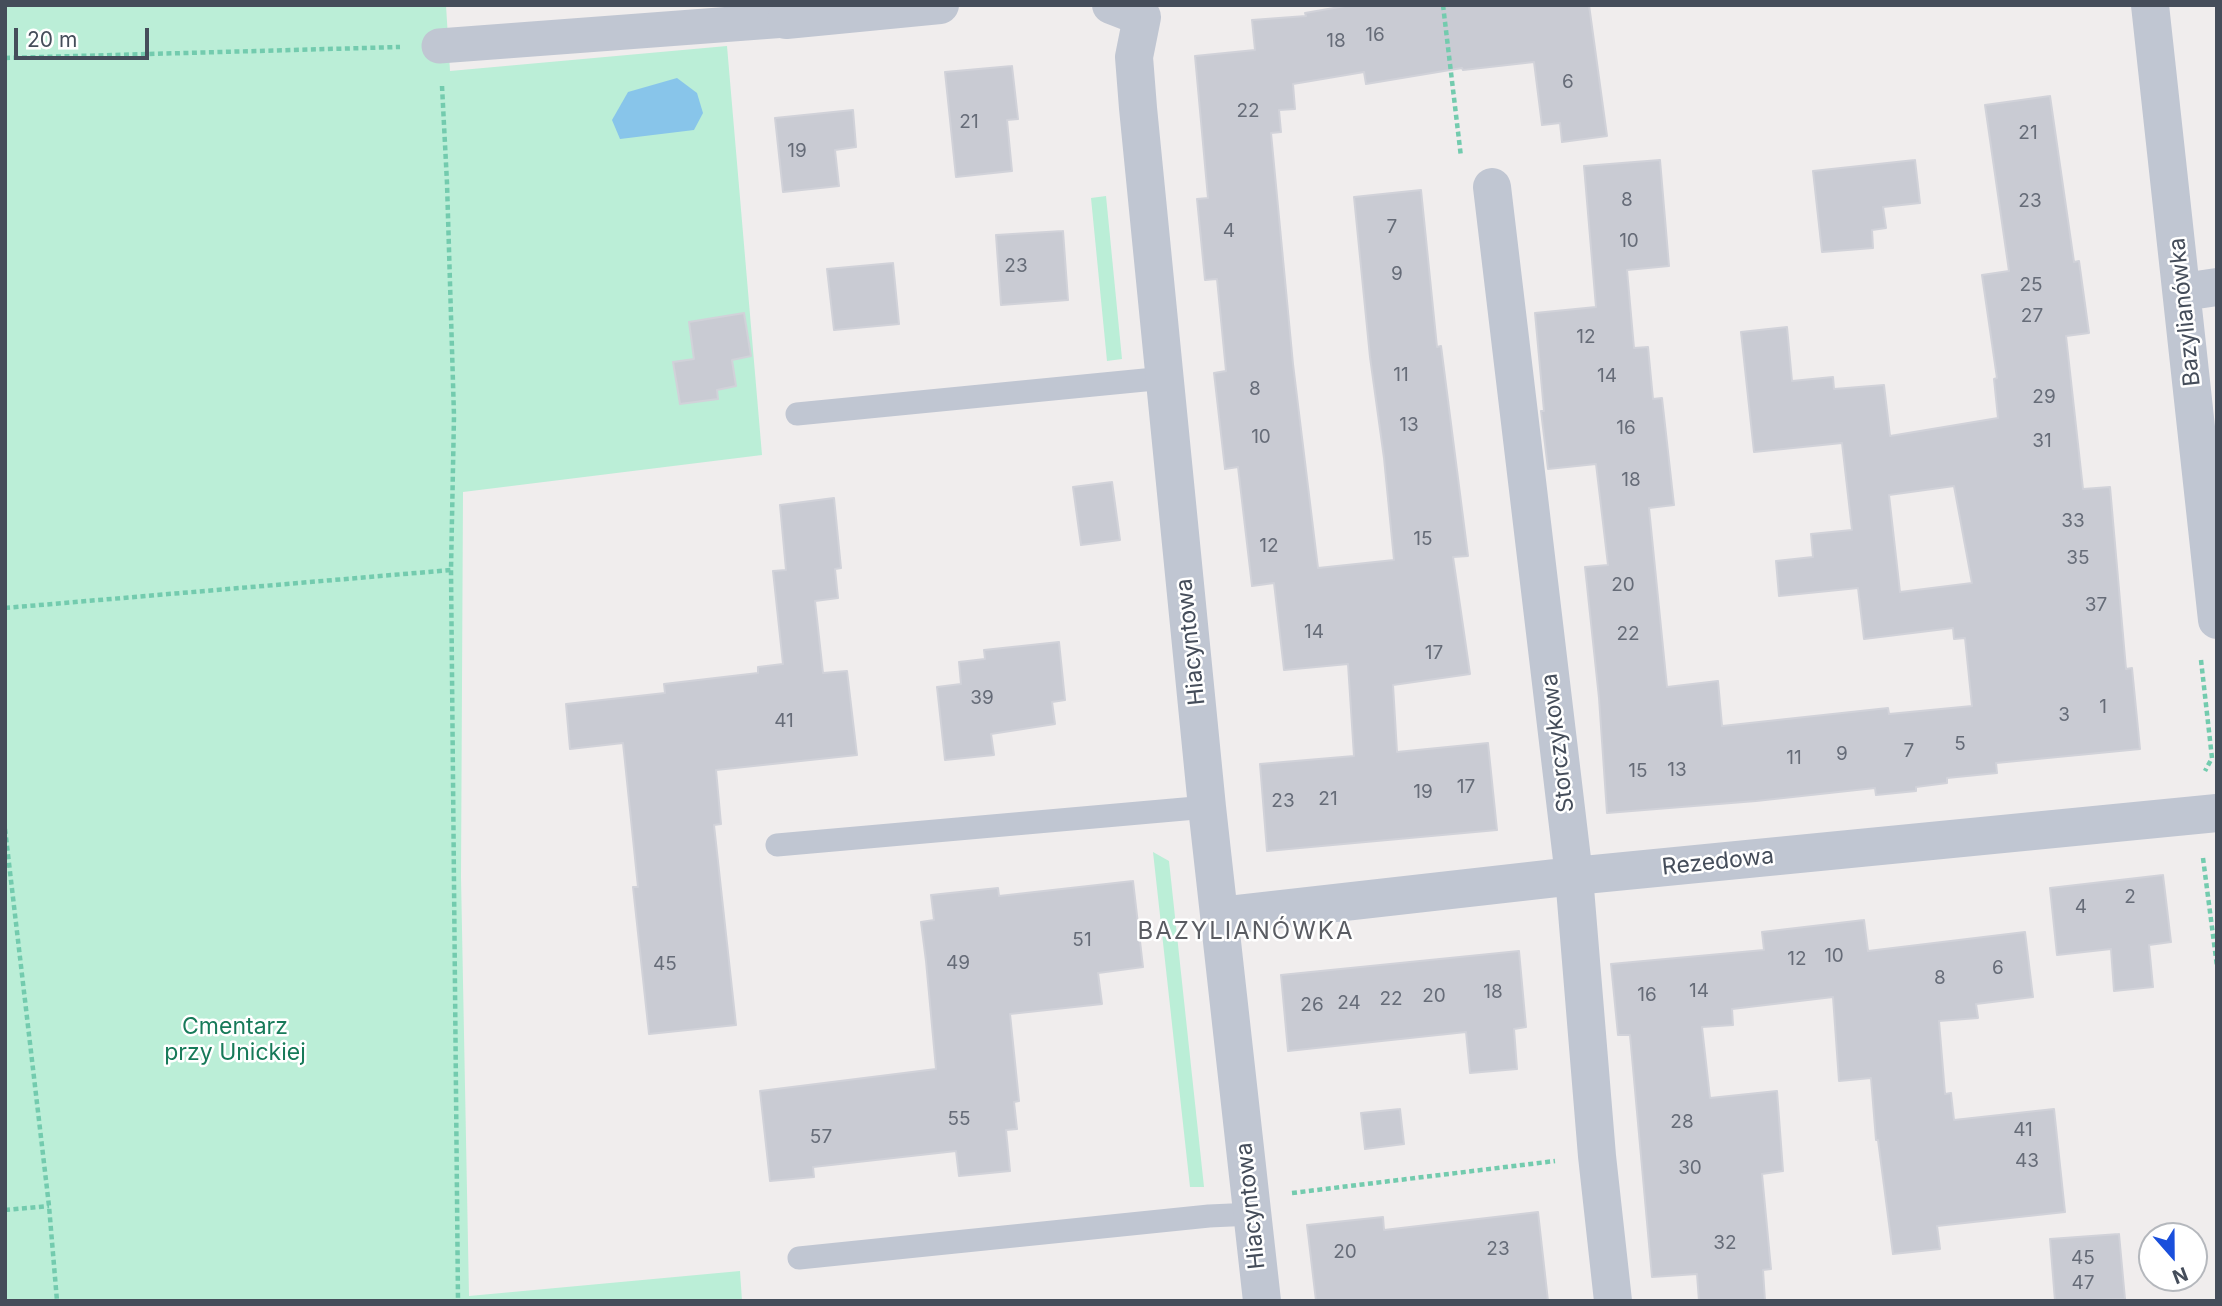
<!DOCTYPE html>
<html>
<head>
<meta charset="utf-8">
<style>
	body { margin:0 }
	#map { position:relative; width:2222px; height:1306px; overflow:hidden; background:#f0eded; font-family:Inter,sans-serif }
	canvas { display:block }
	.frame { position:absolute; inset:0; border:7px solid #454d5a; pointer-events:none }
	.north { position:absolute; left:2138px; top:1222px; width:70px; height:70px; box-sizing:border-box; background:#fff; border:2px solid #b5b8bd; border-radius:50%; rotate:159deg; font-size:19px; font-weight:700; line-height:28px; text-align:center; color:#454d5a }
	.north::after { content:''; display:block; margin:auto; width:24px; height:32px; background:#1a4fdc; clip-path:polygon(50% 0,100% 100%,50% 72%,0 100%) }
	.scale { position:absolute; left:14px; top:28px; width:135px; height:32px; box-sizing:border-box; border:4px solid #454d5a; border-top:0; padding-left:9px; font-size:21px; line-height:24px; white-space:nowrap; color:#454d5a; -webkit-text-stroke:5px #fff; paint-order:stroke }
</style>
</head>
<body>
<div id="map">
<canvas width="2222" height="1306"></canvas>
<div class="frame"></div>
<div class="north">N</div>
<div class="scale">20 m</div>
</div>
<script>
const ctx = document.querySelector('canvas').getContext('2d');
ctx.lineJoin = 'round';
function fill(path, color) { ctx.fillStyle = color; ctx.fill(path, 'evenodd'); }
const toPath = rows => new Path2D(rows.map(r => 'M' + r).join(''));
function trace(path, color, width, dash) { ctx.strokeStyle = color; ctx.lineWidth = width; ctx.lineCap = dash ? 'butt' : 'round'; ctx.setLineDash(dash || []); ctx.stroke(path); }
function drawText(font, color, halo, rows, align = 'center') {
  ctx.font = font + ' Inter,sans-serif'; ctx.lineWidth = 5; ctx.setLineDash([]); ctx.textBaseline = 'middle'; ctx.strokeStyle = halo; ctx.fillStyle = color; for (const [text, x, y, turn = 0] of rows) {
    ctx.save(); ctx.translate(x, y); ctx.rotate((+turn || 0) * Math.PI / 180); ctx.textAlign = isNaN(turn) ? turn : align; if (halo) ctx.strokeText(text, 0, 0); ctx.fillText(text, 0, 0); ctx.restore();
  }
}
fill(toPath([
	[5,5,446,5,450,71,727,46,762,455,463,492,461,877,469,1296,740,1271,742,1301,5,1301],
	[1106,196,1122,359,1107,361,1091,198],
	[1153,852,1169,861,1204,1187,1190,1187]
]), '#bbeed7');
fill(toPath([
	[677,78,697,93,703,113,694,130,620,139,612,120,628,92]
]), '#88c5ea');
const building = toPath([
	[1351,5,1589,5,1607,136,1562,142,1560,123,1542,125,1534,62,1463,70,1462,68,1366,84,1364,72,1293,84,1295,109,1279,110,1281,132,1271,133,1293,364,1318,568,1394,560,1384,458,1370,357,1354,197,1421,190,1437,347,1441,346,1468,556,1453,557,1470,674,1393,685,1397,752,1488,743,1497,830,1267,851,1260,764,1354,756,1348,664,1284,670,1274,583,1252,586,1238,467,1225,469,1214,373,1226,371,1217,279,1205,280,1197,199,1208,198,1195,56,1255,50,1252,20,1306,16,1305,13,1351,5],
	[1012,66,1018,119,1007,120,1012,171,956,177,945,72,1012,66],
	[2050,96,2074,262,2079,261,2089,333,2066,336,2083,489,2110,487,2126,669,2132,668,2140,749,1996,763,1997,773,1947,778,1947,783,1916,787,1916,791,1876,795,1875,788,1756,801,1607,813,1599,698,1585,567,1608,565,1596,464,1548,469,1541,411,1544,411,1535,313,1596,307,1584,166,1660,160,1669,266,1627,270,1634,348,1648,347,1653,399,1662,398,1674,505,1649,508,1667,687,1718,681,1722,726,1888,708,1889,714,1972,706,1965,638,1954,639,1953,628,1864,639,1858,588,1779,596,1776,561,1813,557,1811,534,1852,530,1842,443,1754,452,1741,332,1787,327,1792,381,1833,377,1834,389,1884,385,1890,436,1998,418,1994,379,1997,378,1982,275,2009,271,1985,105,2050,96],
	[1954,486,1972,583,1900,592,1889,495,1954,486],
	[853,110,856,147,835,150,839,186,783,192,775,118,853,110],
	[1915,160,1920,203,1883,207,1886,228,1872,230,1873,248,1822,252,1813,171,1915,160],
	[1063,231,1068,300,1001,305,996,235,1063,231],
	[893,263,899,324,834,330,827,269,893,263],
	[744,313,751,356,732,360,736,386,717,390,718,399,680,404,673,362,694,359,689,322,744,313],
	[1112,482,1120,540,1081,545,1073,487,1112,482],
	[834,498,841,568,835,569,838,598,815,601,823,673,847,671,857,755,716,770,721,824,714,825,736,1025,649,1034,633,887,638,887,623,743,570,749,566,704,665,693,664,684,758,673,758,667,783,664,773,571,786,570,780,505,834,498],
	[1059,642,1065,700,1052,702,1055,724,991,734,994,755,945,760,937,687,961,684,959,662,985,659,984,650,1059,642],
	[2163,875,2171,942,2149,945,2153,987,2114,991,2111,949,2057,955,2050,888,2163,875],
	[1133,881,1143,967,1098,973,1102,1004,1010,1014,1019,1101,1014,1102,1017,1129,1006,1130,1010,1171,959,1176,956,1151,813,1167,814,1177,770,1181,760,1091,936,1069,926,961,921,922,934,920,931,895,998,888,999,896,1133,881],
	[1864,920,1868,951,2025,932,2033,997,1976,1004,1978,1018,1939,1021,1945,1094,1951,1093,1954,1120,2054,1109,2065,1212,1937,1226,1940,1249,1893,1254,1878,1140,1876,1140,1871,1078,1839,1081,1833,997,1732,1009,1733,1025,1702,1027,1710,1098,1777,1091,1783,1171,1762,1174,1771,1269,1763,1270,1765,1301,1699,1301,1697,1274,1652,1277,1630,1035,1618,1035,1611,964,1764,950,1762,932,1864,920],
	[1519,951,1526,1027,1514,1029,1517,1069,1470,1073,1466,1032,1288,1051,1281,975,1519,951],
	[1400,1109,1404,1144,1365,1149,1361,1113,1400,1109],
	[1538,1212,1548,1301,1316,1301,1307,1225,1383,1217,1384,1230,1538,1212],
	[2119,1234,2125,1299,2055,1301,2050,1239,2119,1234]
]);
fill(building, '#c9cbd3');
trace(building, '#d1d2d9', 2);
trace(toPath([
	[1443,5,1461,157],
	[5,58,400,47],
	[442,86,447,183,454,416,451,570,458,1301],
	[5,608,451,570],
	[2201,660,2212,758,2205,771],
	[5,829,49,1206,57,1301],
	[2203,858,2217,966],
	[1292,1193,1555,1161],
	[5,1210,49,1206]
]), '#73cbae', 4.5, [5, 3.5]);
trace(toPath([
	[797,414,1165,378],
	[777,845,1207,807],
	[799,1258,1209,1216,1253,1214]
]), '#c0c6d2', 23);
trace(toPath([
	[439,46,786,20]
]), '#c0c6d2', 35);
trace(toPath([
	[1111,5,1142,17,1134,57,1138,108,1207,807,1262,1301],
	[2150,5,2217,620],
	[786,20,940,5],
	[1492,187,1574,876,1597,1156,1613,1301],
	[2183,292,2217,287],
	[1220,916,1574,876,2217,813]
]), '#c0c6d2', 38);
drawText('19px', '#666c78', null, [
	["16",1375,35],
	["18",1336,41],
	["6",1568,82],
	["22",1248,111],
	["21",969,122],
	["21",2028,133],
	["19",797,151],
	["8",1627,200],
	["23",2030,201],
	["7",1392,227],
	["4",1229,231],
	["10",1629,241],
	["23",1016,266],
	["9",1397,274],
	["25",2031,285],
	["27",2032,316],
	["12",1586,337],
	["11",1401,375],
	["14",1607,376],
	["8",1255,389],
	["29",2044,397],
	["13",1409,425],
	["16",1626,428],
	["10",1261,437],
	["31",2042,441],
	["18",1631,480],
	["33",2073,521],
	["15",1423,539],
	["12",1269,546],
	["35",2078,558],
	["20",1623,585],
	["37",2096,605],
	["14",1314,632],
	["22",1628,634],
	["17",1434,653],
	["39",982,698],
	["1",2103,707],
	["3",2064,715],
	["41",784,721],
	["5",1960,744],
	["7",1909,751],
	["9",1842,754],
	["11",1794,758],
	["13",1677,770],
	["15",1638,771],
	["17",1466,787],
	["19",1423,792],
	["21",1328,799],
	["23",1283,801],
	["2",2130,897],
	["4",2081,907],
	["51",1082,940],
	["10",1834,956],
	["12",1797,959],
	["49",958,963],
	["45",665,964],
	["6",1998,968],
	["8",1940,978],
	["14",1699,991],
	["18",1493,992],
	["16",1647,995],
	["20",1434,996],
	["22",1391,999],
	["24",1349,1003],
	["26",1312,1005],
	["55",959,1119],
	["28",1682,1122],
	["41",2023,1130],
	["57",821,1137],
	["43",2027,1161],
	["30",1690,1168],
	["32",1725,1243],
	["23",1498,1249],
	["20",1345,1252],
	["45",2083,1258],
	["47",2083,1283]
]);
drawText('23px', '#454d5a', '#fff', [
	["Bazylianówka",2185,312,-96],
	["Hiacyntowa",1191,642,-96],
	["Storczykowa",1558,743,-97],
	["Rezedowa",1718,862,-6],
	["Hiacyntowa",1251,1206,-96]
]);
drawText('23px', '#177a59', '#fff', [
	["Cmentarz",235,1027],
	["przy Unickiej",235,1053]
]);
ctx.letterSpacing = '2px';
drawText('24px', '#5a5c62', '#fff', [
	["BAZYLIANÓWKA",1246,932]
]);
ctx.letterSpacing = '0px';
</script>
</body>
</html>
